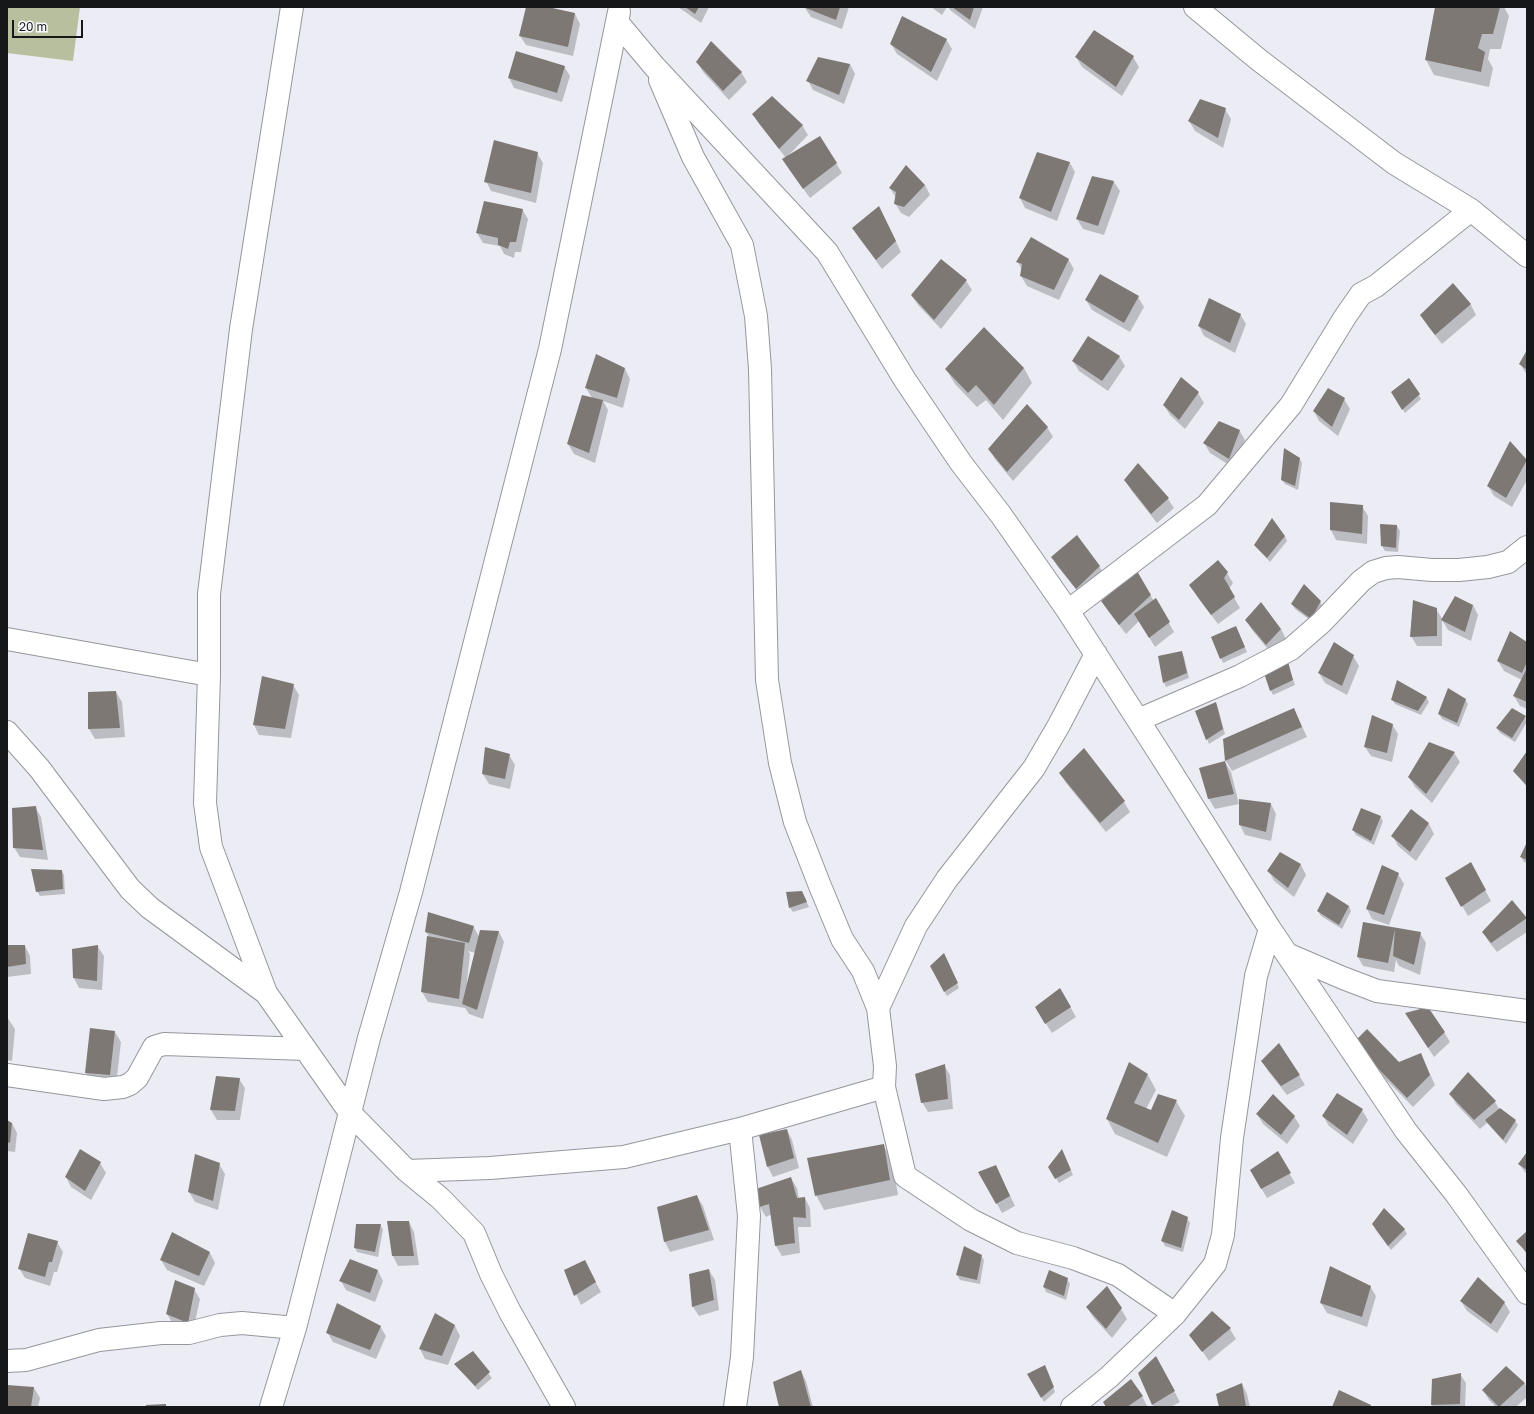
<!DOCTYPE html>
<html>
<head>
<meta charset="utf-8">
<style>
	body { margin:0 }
	#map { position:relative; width:1534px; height:1414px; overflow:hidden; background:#ecedf4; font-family:"Golos Text",sans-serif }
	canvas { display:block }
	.frame { position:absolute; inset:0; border:8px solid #161719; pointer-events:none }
	.scale { position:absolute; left:12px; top:20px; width:71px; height:18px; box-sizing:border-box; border:2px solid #161719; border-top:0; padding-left:5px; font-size:12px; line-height:14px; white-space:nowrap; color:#161719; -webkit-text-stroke:3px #fafbfe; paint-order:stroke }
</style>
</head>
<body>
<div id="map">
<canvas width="1534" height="1414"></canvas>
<div class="frame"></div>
<div class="scale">20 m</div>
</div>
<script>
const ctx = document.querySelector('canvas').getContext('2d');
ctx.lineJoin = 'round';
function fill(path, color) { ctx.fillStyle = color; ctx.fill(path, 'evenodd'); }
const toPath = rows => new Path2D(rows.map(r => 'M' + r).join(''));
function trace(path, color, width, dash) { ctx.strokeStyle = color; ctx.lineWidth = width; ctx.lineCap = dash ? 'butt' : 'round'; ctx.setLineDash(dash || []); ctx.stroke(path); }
fill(toPath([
	[7,7,80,7,73,61,7,53]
]), '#b8bf9e');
fill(toPath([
	[527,7,543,7,575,14,580,24,573,56,526,45,520,36],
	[678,7,709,7,701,23],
	[849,7,842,29,811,17,805,8],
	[931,7,947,7,942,15],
	[948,7,983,7,975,29,950,10],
	[1436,7,1504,7,1509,16,1501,49,1490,49,1488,59,1493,68,1489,87,1434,75,1426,60],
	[946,39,952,49,937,81,897,54,891,44],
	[517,52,564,66,570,76,562,102,514,88,509,78],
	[1076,57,1133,57,1139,67,1122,96,1082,67],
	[697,62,741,72,747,82,729,100,703,72],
	[850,64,855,74,844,104,813,90,808,81],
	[1225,109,1231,119,1223,148,1195,131,1189,121],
	[753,114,802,125,808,135,788,156,836,163,842,173,810,198,789,169,783,159,786,158,759,124],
	[537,153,543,163,536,203,491,191,486,181],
	[1037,153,1070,163,1075,172,1057,221,1025,208,1020,198],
	[1093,177,1114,182,1120,191,1104,235,1083,229,1077,219],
	[925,185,930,195,909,217,901,213,895,203,896,198,890,188],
	[522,209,528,219,521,252,515,252,514,258,504,254,500,246,483,243,477,233],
	[884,217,901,252,882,269,859,238,853,228],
	[1068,259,1074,269,1059,300,1027,286,1021,276,1022,270,1018,262],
	[966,281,972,290,941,329,918,305,912,296],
	[1453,284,1471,305,1476,315,1442,344,1427,325,1421,315],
	[1138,297,1144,307,1130,332,1092,310,1086,300],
	[1240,314,1246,324,1235,353,1204,336,1199,326],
	[1527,352,1527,375,1520,364],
	[1119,356,1125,366,1108,391,1079,371,1073,361],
	[1024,368,1032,383,1003,420,986,400,977,407,955,384,946,369],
	[625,369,630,379,623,408,603,401,608,410,595,463,574,454,568,444,592,398,586,388],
	[1409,379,1421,399,1405,413,1392,392],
	[1198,393,1204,403,1185,429,1170,415,1164,405],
	[1344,399,1350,409,1338,436,1319,421,1314,411],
	[1047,427,1053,437,1013,481,995,459,989,449],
	[1239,430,1245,440,1234,468,1210,453,1204,443],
	[1299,458,1302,463,1298,490,1285,484,1282,480],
	[1526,461,1527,480,1512,507,1494,496,1488,486],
	[1138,464,1168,499,1174,508,1157,523,1131,490,1126,480],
	[1331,503,1362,506,1368,516,1367,544,1336,540,1331,530],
	[1397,526,1400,531,1398,552,1385,551,1382,546],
	[1285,536,1287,541,1270,562,1258,549,1255,545],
	[1052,557,1099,566,1105,576,1083,598,1058,567],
	[1136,573,1154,601,1156,600,1174,632,1155,647,1139,621,1126,634,1108,611,1102,601],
	[1227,573,1233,583,1229,589,1240,608,1218,624,1196,595],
	[1320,602,1323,607,1314,623,1295,609,1292,604],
	[1473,605,1478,615,1471,641,1448,630,1442,620,1442,646,1417,646,1411,636,1436,609,1443,620],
	[1246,620,1281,629,1286,639,1272,654,1252,630],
	[1236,627,1247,652,1223,663,1221,658],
	[1527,643,1527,709,1520,706,1514,696,1522,680,1504,671,1498,661],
	[1182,652,1184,657,1189,678,1166,687,1164,682],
	[1353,656,1359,666,1347,695,1325,683,1319,673],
	[1286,659,1295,685,1273,695,1271,691],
	[293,685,299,695,291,738,259,735,254,725],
	[116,692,122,702,125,737,95,739,89,729,89,693],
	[1426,697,1429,702,1421,715,1395,704,1392,699],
	[1465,699,1468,704,1459,727,1442,719,1439,714],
	[1216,703,1218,708,1225,734,1209,744,1196,711],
	[1294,709,1307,737,1232,771,1226,761,1224,740],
	[1525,717,1527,722,1515,742,1500,733,1497,728],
	[1392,724,1398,734,1392,762,1371,756,1365,747],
	[486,748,509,755,515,765,510,789,489,784,483,774],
	[1454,753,1460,762,1432,803,1415,787,1409,777],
	[1527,754,1527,787,1514,771],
	[1225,762,1231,772,1239,804,1215,809,1209,799,1201,768],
	[1060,773,1124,802,1130,812,1106,832,1066,783],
	[1271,804,1276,814,1271,841,1245,835,1240,825],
	[35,807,41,817,48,860,20,857,14,847],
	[1412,811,1429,824,1434,834,1416,861,1398,846,1393,836],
	[1380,816,1383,821,1374,845,1356,835,1353,830],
	[1527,844,1527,863,1524,862,1521,857],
	[1280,854,1301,865,1306,875,1294,897,1274,881,1269,871],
	[62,871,64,875,65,894,40,896,37,891],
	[1476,873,1491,901,1468,916,1446,878],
	[1398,874,1404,884,1389,925,1372,919,1367,909],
	[804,897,809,907,793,912,790,908],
	[1512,902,1527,919,1527,932,1497,952,1489,942,1483,932],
	[1349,906,1351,911,1342,929,1321,916,1318,911],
	[1364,923,1420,933,1426,943,1420,975,1399,966,1396,960,1394,972,1363,966,1358,957],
	[473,926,480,938,481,931,499,932,504,942,483,1019,469,1014,465,1008,428,1002,422,992,429,937,426,932],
	[468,951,476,953,468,982,467,982,470,954],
	[7,946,25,946,30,956,31,974,7,977],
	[98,947,104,956,102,990,79,988,74,978],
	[946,959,959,988,947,996,931,967],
	[1060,989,1076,1017,1052,1033,1036,1008],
	[7,1017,15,1029,12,1061,7,1060],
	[1412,1023,1444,1032,1450,1042,1434,1057],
	[91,1029,115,1032,121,1042,116,1085,91,1083,86,1073],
	[1360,1053,1398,1063,1421,1054,1435,1085,1413,1107],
	[1262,1061,1299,1075,1305,1085,1287,1095,1268,1071],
	[944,1065,950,1075,953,1109,928,1112,922,1102],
	[1148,1075,1156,1090,1146,1109,1152,1112,1176,1101,1185,1116,1167,1157,1115,1134,1107,1119],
	[239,1079,245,1088,240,1120,217,1120,211,1110],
	[1451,1094,1495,1102,1500,1110,1515,1121,1518,1125,1506,1144,1487,1123,1480,1129,1456,1104],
	[1362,1110,1368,1120,1353,1144,1329,1126,1323,1116],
	[1257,1114,1294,1116,1300,1126,1287,1144,1263,1124],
	[7,1121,12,1123,17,1133,15,1152,7,1151],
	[787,1130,792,1140,799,1168,773,1177,768,1167,761,1136],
	[884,1146,892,1160,898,1195,824,1210,816,1195],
	[1277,1153,1295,1183,1267,1198,1251,1171],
	[1527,1154,1527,1175,1519,1164],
	[1064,1155,1073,1175,1059,1183,1049,1167],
	[100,1163,106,1173,91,1200,71,1187,66,1177],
	[219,1164,225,1174,218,1210,195,1202,189,1192],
	[996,1166,1015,1206,1002,1213,979,1172],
	[791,1178,797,1188,799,1199,805,1198,810,1208,811,1227,798,1227,800,1253,782,1256,776,1246,772,1214,766,1217,760,1207,757,1190],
	[697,1196,703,1206,714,1240,670,1252,665,1242,659,1207],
	[1187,1218,1190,1223,1183,1252,1165,1246,1162,1241],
	[388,1222,409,1222,414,1232,419,1265,398,1266,393,1256],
	[380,1225,383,1229,378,1257,357,1252,355,1248],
	[1375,1229,1404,1229,1407,1234,1391,1250],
	[1527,1232,1527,1255,1518,1241],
	[172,1234,210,1253,215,1263,204,1286,167,1270,161,1260],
	[57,1242,63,1252,57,1272,54,1272,50,1286,25,1278,19,1268],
	[981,1256,984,1260,980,1284,960,1280,957,1275],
	[565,1270,590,1272,601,1292,581,1305],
	[709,1270,715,1280,719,1310,699,1316,693,1307,690,1275],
	[378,1271,383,1281,375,1302,346,1290,341,1281],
	[1067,1279,1070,1284,1066,1300,1046,1292,1044,1287],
	[1370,1286,1376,1296,1367,1327,1327,1313,1321,1303],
	[194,1289,200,1299,193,1332,173,1324,167,1314],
	[1461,1301,1504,1302,1510,1312,1497,1333,1467,1311],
	[1087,1307,1121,1309,1127,1319,1112,1338,1093,1317],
	[1212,1313,1230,1329,1236,1339,1209,1361,1191,1335],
	[435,1315,455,1326,460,1336,448,1365,425,1359,420,1349],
	[380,1326,386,1336,376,1359,333,1342,327,1332],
	[472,1352,492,1378,478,1390,455,1364],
	[1161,1367,1180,1402,1171,1407,1154,1407,1139,1374],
	[1506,1367,1525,1384,1527,1388,1527,1397,1516,1407,1496,1407,1489,1400,1483,1390],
	[801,1371,806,1381,813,1407,780,1407],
	[1047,1371,1055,1392,1044,1402,1029,1374],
	[1460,1374,1466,1383,1465,1407,1433,1407,1432,1405],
	[1242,1384,1247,1394,1250,1407,1220,1407],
	[7,1386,34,1388,40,1398,38,1407,7,1407],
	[1142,1396,1147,1406,1146,1407,1107,1407]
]), '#0003');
fill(toPath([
	[526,7,548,7,575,13,568,47,519,36],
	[685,7,699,7,695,14],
	[803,7,840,7,836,20],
	[952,7,974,7,970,20],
	[1435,7,1500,7,1493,34,1482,34,1478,48,1485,52,1481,72,1425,60],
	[902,16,947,39,931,72,890,44],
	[1094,30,1134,56,1116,87,1075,57],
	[711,41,742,72,723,91,696,62],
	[516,51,565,66,557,93,508,78],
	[818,57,850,64,839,95,806,81],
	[772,96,803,125,779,149,752,114],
	[1200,99,1226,108,1218,138,1188,121],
	[820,136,837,163,803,189,782,159],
	[494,140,538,152,531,193,484,182],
	[1037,152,1070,162,1051,212,1019,198],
	[906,165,925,185,904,207,894,204,896,192,889,188],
	[1092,176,1114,181,1098,226,1076,219],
	[484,201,523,209,516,242,510,242,508,249,498,245,498,238,476,233],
	[879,206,896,241,876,260,852,228],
	[1031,237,1069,259,1054,290,1020,276,1022,264,1016,262],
	[941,259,967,280,934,320,911,295],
	[1100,274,1139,296,1124,323,1085,300],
	[1453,283,1471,304,1435,335,1420,315],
	[1209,298,1241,314,1230,343,1198,326],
	[984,327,1024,368,994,405,976,385,968,393,945,369],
	[1088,336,1120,356,1102,381,1072,361],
	[1527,350,1527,370,1519,364],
	[596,354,625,368,617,398,585,388],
	[1181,377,1199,392,1179,420,1163,405],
	[1409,378,1420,394,1402,410,1391,392],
	[1328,388,1345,398,1332,427,1313,411],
	[582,395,603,400,589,453,567,444],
	[1027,404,1048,427,1007,472,988,449],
	[1219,421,1240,430,1229,459,1203,443],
	[1510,441,1527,460,1506,498,1487,486],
	[1284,448,1300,458,1295,486,1281,480],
	[1138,463,1169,498,1151,514,1124,480],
	[1330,502,1363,505,1362,534,1330,530],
	[1272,518,1285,536,1267,558,1254,545],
	[1380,524,1397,525,1396,548,1381,546],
	[1077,535,1100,566,1076,589,1051,557],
	[1218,560,1228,572,1224,578,1235,597,1211,615,1189,585],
	[1137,571,1151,595,1119,625,1101,601],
	[1304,584,1321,601,1311,619,1291,604],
	[1455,596,1473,605,1465,632,1441,620],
	[1156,598,1170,622,1149,638,1134,614],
	[1413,600,1437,608,1437,636,1410,637],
	[1261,602,1281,629,1266,645,1245,620],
	[1236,626,1245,647,1220,659,1211,637],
	[1510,631,1527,642,1527,662,1522,673,1497,661],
	[1334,642,1354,655,1342,686,1318,673],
	[1182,651,1187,673,1163,683,1158,656],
	[1287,658,1293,680,1270,691,1262,667],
	[1527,668,1527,702,1513,696],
	[262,676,294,684,285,729,253,725],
	[1397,680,1427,697,1418,711,1391,700],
	[1448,688,1466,699,1457,723,1438,714],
	[116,691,120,728,88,729,88,692],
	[1216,702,1223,729,1206,740,1195,711],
	[1294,708,1302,727,1225,761,1223,739],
	[1512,708,1526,716,1512,738,1496,728],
	[1372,715,1393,724,1387,753,1364,747],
	[1429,742,1455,752,1426,794,1408,777],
	[485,747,510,754,505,779,482,774],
	[1084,748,1125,801,1100,823,1059,773],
	[1527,751,1527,786,1513,771],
	[1225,761,1234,794,1208,799,1199,768],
	[1239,799,1271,803,1266,832,1239,825],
	[36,806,43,850,13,848,12,808],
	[1361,808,1381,816,1371,841,1352,830],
	[1411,809,1429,823,1410,852,1391,836],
	[1527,842,1527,860,1520,857],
	[1280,852,1301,864,1288,888,1267,871],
	[1471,862,1486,890,1461,907,1445,878],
	[1382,865,1399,873,1384,915,1366,909],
	[31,869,62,870,63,889,36,892],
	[802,891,807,902,789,908,786,892],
	[1327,892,1349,906,1339,925,1317,911],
	[1512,900,1527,918,1491,943,1482,932],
	[428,912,474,926,469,943,425,932],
	[1363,922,1421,932,1414,965,1393,956,1395,929,1388,963,1357,957],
	[480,930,499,931,477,1010,462,1004],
	[427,936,465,943,459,999,421,992],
	[7,945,25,945,26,964,7,967],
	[98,945,97,981,73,978,72,949],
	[944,953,958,983,944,992,930,966],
	[1060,988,1071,1007,1045,1024,1035,1007],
	[1428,1007,1445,1032,1428,1048,1405,1013],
	[90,1028,115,1031,110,1075,85,1073],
	[1367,1029,1399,1062,1421,1053,1430,1075,1407,1098,1353,1043],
	[1279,1043,1300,1075,1281,1086,1261,1061],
	[1129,1062,1148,1074,1134,1103,1151,1110,1158,1094,1177,1100,1158,1143,1106,1119],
	[945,1064,948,1099,921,1103,915,1074],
	[1468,1072,1496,1101,1474,1120,1449,1094],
	[216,1076,240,1078,235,1111,210,1110],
	[1337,1093,1363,1109,1347,1135,1322,1116],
	[1273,1094,1295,1116,1281,1135,1256,1114],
	[1500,1108,1516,1120,1503,1140,1485,1120],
	[7,1120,12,1123,10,1143,7,1142],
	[787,1129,794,1158,767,1167,759,1135],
	[884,1144,890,1180,815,1196,807,1158],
	[80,1149,101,1162,85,1191,65,1177],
	[1062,1149,1071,1170,1055,1179,1048,1167],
	[1278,1151,1291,1173,1261,1189,1250,1170],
	[1527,1152,1527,1170,1518,1164],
	[195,1154,220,1163,213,1201,188,1192],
	[996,1165,1010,1196,996,1204,978,1172],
	[791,1177,797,1198,805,1197,806,1218,793,1217,795,1243,775,1246,769,1204,759,1207,756,1189],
	[697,1195,709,1230,664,1242,657,1207],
	[1384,1208,1405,1229,1388,1246,1372,1224],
	[1172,1210,1188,1217,1181,1248,1161,1241],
	[387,1221,409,1221,414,1256,392,1256],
	[356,1224,381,1224,375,1252,354,1248],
	[1527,1231,1527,1253,1516,1241],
	[172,1232,210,1252,199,1276,160,1260],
	[28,1233,58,1241,52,1262,49,1262,45,1277,18,1269],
	[964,1246,982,1255,977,1280,956,1275],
	[350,1259,378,1270,370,1293,339,1281],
	[585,1260,596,1282,574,1296,564,1270],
	[1330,1266,1371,1286,1362,1317,1320,1303],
	[709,1269,714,1300,692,1307,689,1274],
	[1049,1270,1068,1278,1064,1296,1043,1287],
	[1478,1277,1505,1302,1491,1324,1460,1301],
	[175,1280,195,1288,188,1323,166,1314],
	[1107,1286,1122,1308,1106,1329,1086,1307],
	[337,1303,381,1326,370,1350,326,1333],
	[1212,1311,1231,1328,1202,1352,1189,1335],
	[435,1313,455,1325,442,1356,419,1349],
	[473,1351,490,1372,475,1386,454,1364],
	[1156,1356,1175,1391,1152,1405,1138,1373],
	[1045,1365,1054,1387,1041,1398,1027,1374],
	[1506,1366,1525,1383,1499,1407,1482,1390],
	[801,1370,811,1407,779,1407,773,1382],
	[1461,1373,1460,1404,1431,1405,1432,1379],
	[1131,1379,1143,1396,1127,1407,1106,1407,1103,1402],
	[1242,1383,1246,1407,1219,1407,1216,1394],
	[7,1385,34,1387,31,1407,7,1407],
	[1339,1390,1371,1405,1370,1407,1332,1407],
	[166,1404,166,1407,146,1407,146,1405]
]), '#7d7874');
const minor = toPath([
	[1195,7,1259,60,1394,163,1471,210,1527,256],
	[617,22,654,66,827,252,905,380,961,463,1001,515,1068,611,1165,762,1270,929,1406,1131,1456,1194,1527,1293],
	[660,80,693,157,742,245,756,316,760,369,767,680,780,763,795,822,820,886,842,939,863,971,878,1008,885,1066,884,1087,905,1176,971,1220,1017,1243,1073,1258,1118,1275,1175,1314],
	[1068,611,1207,505,1291,405,1345,317,1361,294,1376,286,1471,210],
	[7,639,209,675],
	[1138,720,1240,676,1291,649,1322,622,1361,581,1373,572,1386,568,1398,567,1432,570,1459,570,1488,567,1508,562,1527,547],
	[7,732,39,768,130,889,150,908,266,993,351,1114,407,1171,440,1198,474,1233,491,1274,510,1312,564,1407],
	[1287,954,1343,978,1377,991,1527,1011],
	[266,993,211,847,205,803,209,675,209,594,241,329,292,7],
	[878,1008,916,926,947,879,1034,768,1059,725,1096,654],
	[7,1075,104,1089,123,1087,130,1084,137,1078,154,1047,164,1044,305,1049],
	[407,1171,490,1168,624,1157,740,1129,884,1087],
	[7,1361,26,1360,99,1340,161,1333,189,1333,220,1325,242,1323,295,1328],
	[271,1407,295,1328,369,1038,411,892,550,349,619,12],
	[735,1407,742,1357,749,1216,740,1129],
	[1072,1407,1109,1377,1175,1314,1215,1264,1223,1235,1232,1138,1256,976,1270,929]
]);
trace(minor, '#95979d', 24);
trace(minor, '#fff', 22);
</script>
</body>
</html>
